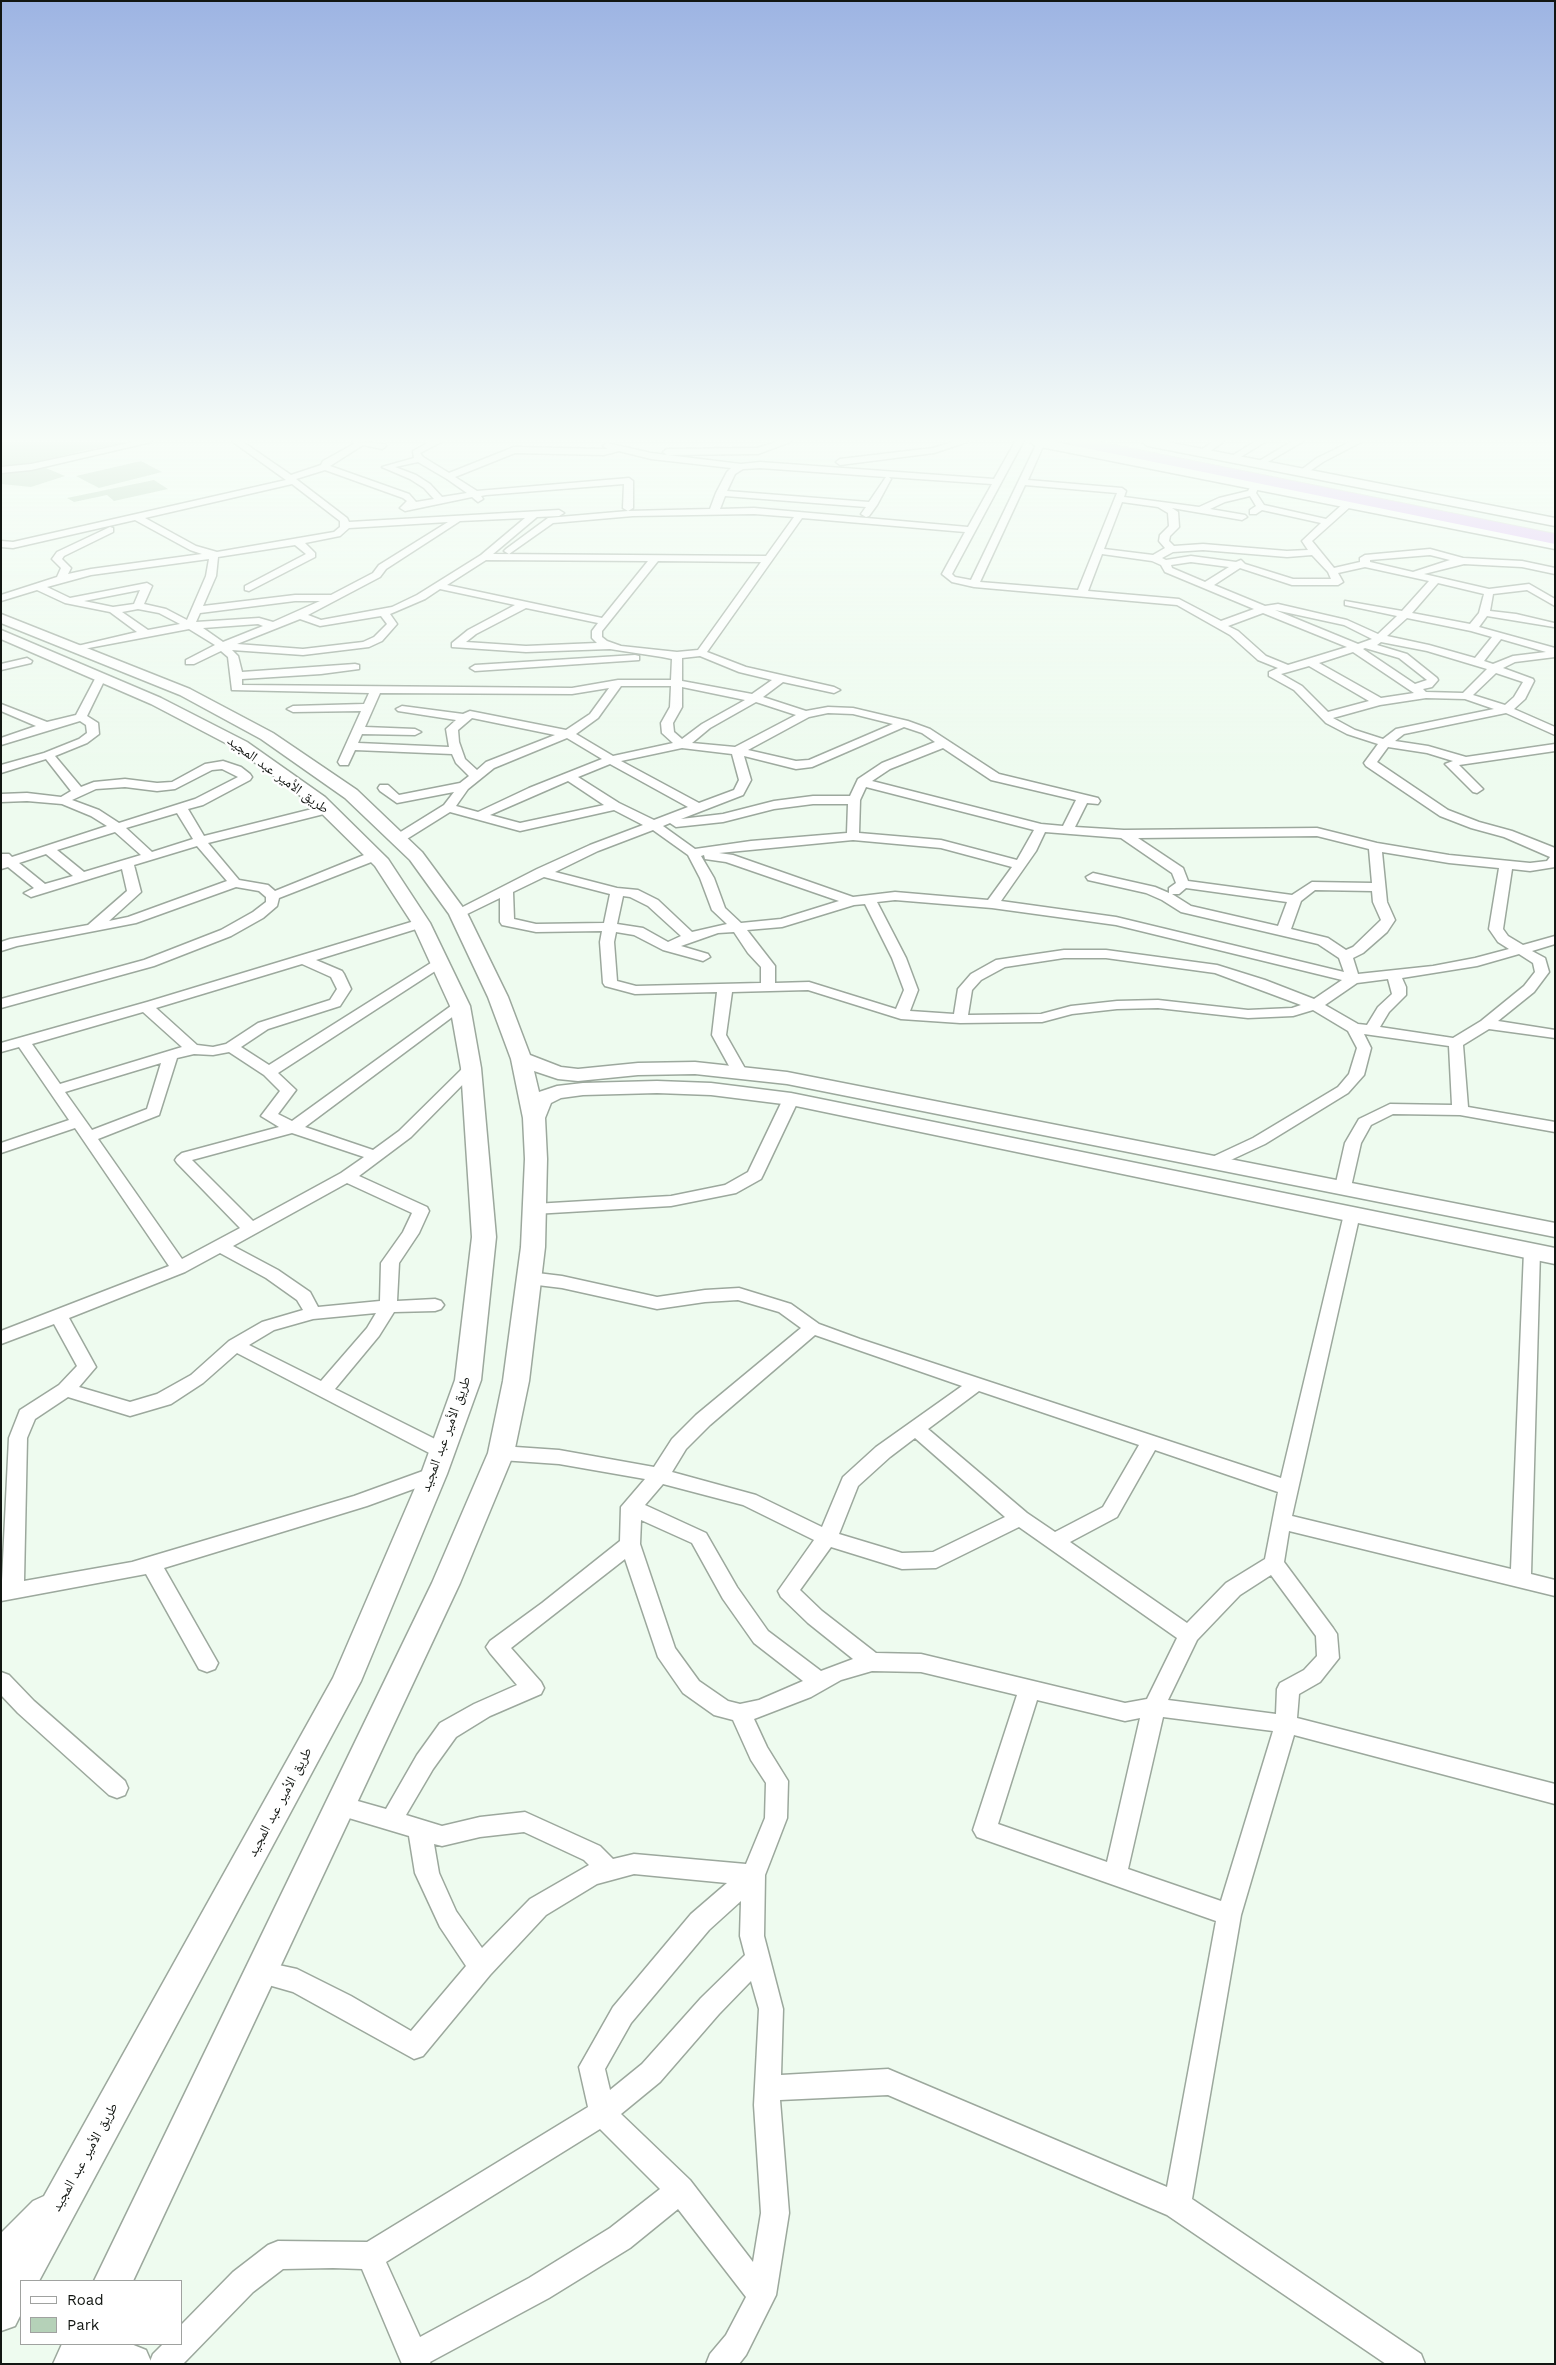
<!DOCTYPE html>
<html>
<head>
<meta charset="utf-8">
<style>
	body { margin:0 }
	#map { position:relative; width:1556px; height:2365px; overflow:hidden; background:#eefbef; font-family:"Work Sans",sans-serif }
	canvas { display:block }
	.frame { position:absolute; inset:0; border:2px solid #121612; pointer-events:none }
	.legend { position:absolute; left:20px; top:2280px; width:162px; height:65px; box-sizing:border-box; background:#fff; border:1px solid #a0a2a0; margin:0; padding:6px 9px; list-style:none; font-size:15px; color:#121612 }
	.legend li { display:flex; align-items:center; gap:10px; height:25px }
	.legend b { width:25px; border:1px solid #a0a2a0 }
</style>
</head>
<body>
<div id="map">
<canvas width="1556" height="2365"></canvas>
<div class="frame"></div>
<ul class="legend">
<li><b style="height:6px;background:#fff"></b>Road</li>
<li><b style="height:14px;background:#b5d1b8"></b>Park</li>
</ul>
</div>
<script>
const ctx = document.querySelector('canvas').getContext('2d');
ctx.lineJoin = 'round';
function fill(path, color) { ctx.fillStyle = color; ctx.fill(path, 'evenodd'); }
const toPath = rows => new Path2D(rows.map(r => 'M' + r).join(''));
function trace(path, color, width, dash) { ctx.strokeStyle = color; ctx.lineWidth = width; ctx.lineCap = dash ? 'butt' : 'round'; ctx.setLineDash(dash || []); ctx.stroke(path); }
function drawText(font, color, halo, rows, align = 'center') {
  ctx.font = font + ' "Work Sans","Noto Naskh Arabic",sans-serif'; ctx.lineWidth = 5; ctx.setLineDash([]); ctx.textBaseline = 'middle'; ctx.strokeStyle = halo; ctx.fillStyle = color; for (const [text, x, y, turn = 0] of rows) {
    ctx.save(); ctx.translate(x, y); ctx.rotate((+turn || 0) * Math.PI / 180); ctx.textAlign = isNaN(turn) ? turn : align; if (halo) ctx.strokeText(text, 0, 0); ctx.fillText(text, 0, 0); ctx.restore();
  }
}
fill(toPath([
	[1,442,130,442,86,450,27,464,1,466],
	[141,461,162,472,99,488,76,476],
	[46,468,65,476,31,487,1,484,1,472],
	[154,480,168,489,114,501,107,495,74,502,67,498]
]), '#b5d1b8');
const minor = toPath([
	[134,442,151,442,31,470,1,473,1,467,31,464,134,442],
	[233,442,243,442,291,475,321,465,323,461,354,444,353,442,385,444,386,446,382,449,363,445,330,466,409,494,416,502,434,499,424,488,410,479,382,467,414,458,413,451,429,442,441,442,422,452,420,453,423,457,449,473,514,447,604,449,608,449,603,446,607,443,651,453,741,464,760,462,994,479,1015,442,1023,442,952,574,955,577,971,580,1037,443,1045,442,1028,480,1122,488,1126,491,1124,497,1199,507,1219,498,1248,491,1252,484,1255,483,1259,486,1256,493,1264,505,1326,519,1344,503,1350,503,1350,507,1312,541,1334,568,1360,562,1360,558,1365,555,1430,549,1463,558,1522,561,1555,568,1555,574,1522,567,1464,564,1424,574,1489,589,1529,584,1555,599,1555,606,1527,590,1493,594,1490,611,1516,614,1554,623,1554,627,1487,616,1479,627,1555,648,1555,657,1515,662,1503,668,1533,679,1534,681,1525,699,1514,709,1555,727,1555,735,1506,713,1404,734,1395,741,1428,746,1466,757,1555,744,1555,751,1459,765,1483,789,1477,793,1473,792,1445,764,1453,761,1427,753,1388,747,1377,762,1448,810,1479,822,1512,831,1555,848,1555,867,1530,871,1512,869,1503,929,1508,936,1523,945,1555,936,1555,944,1532,951,1545,958,1549,972,1534,992,1498,1021,1555,1030,1555,1038,1489,1029,1463,1045,1468,1107,1555,1122,1555,1132,1460,1115,1393,1114,1371,1125,1361,1143,1351,1187,1349,1191,1337,1191,1335,1187,1345,1143,1359,1119,1390,1104,1452,1105,1449,1046,1364,1034,1371,1048,1364,1075,1348,1093,1265,1144,1220,1165,1208,1165,1206,1162,1208,1159,1253,1138,1338,1087,1349,1074,1357,1048,1348,1031,1313,1010,1293,1016,1248,1018,1158,1008,1117,1009,1072,1014,1042,1022,960,1023,901,1019,808,990,732,992,726,1035,747,1072,739,1077,734,1075,712,1035,717,992,635,994,605,986,603,983,600,942,602,931,536,932,502,925,500,922,500,898,463,916,453,916,451,913,537,869,590,845,643,825,614,810,520,831,450,812,402,842,394,842,392,839,394,836,444,805,454,792,397,803,380,791,378,788,380,785,388,785,399,795,460,783,469,776,456,763,452,754,355,750,348,765,340,765,338,762,361,711,293,712,287,709,293,706,364,704,369,693,232,690,228,657,221,651,194,664,186,664,186,660,215,645,189,629,73,651,73,647,137,632,110,612,65,603,37,590,1,601,1,595,57,577,61,568,52,559,57,552,110,527,113,528,113,532,64,556,62,559,71,568,68,574,91,569,202,554,190,550,135,520,13,548,1,547,1,541,13,542,286,480,233,442],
	[619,451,651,459,731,468,727,472,716,493,710,509,628,511,633,508,633,481,629,478,477,491,455,477,515,453,604,455,619,451],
	[418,462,447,479,467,493,442,497,430,484,416,475,395,467,418,462],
	[760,468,886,477,869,502,727,491,735,474,743,469,760,468],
	[325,470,403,498,407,501,400,508,405,511,472,497,478,502,483,499,481,496,486,495,624,484,623,508,628,511,548,518,506,549,504,551,509,554,553,523,633,516,754,514,794,517,766,556,493,554,537,517,559,516,564,513,559,510,349,522,347,518,296,479,325,470],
	[889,477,992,484,968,527,754,508,720,509,725,496,866,507,861,514,866,517,869,516,877,505,891,479,889,477],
	[292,484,340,521,340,527,334,532,217,552,196,546,145,518,292,484],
	[1025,485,1117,493,1078,590,980,582,1025,485],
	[1250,496,1256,506,1250,510,1250,514,1256,514,1262,510,1321,523,1302,541,1308,550,1287,551,1203,544,1174,546,1169,541,1170,536,1179,527,1178,512,1172,508,1242,520,1247,517,1245,515,1210,509,1225,502,1250,496],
	[1122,502,1158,507,1168,513,1169,526,1160,535,1159,541,1165,548,1153,555,1104,549,1122,502],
	[525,518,481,555,417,595,392,607,321,620,308,615,380,577,386,569,460,521,525,518],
	[802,518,965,532,942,574,952,582,974,587,1177,605,1230,635,1258,660,1278,668,1269,672,1269,676,1294,690,1326,723,1347,734,1378,744,1364,763,1366,766,1440,816,1471,828,1504,837,1550,857,1547,861,1530,863,1449,855,1377,843,1317,828,1124,830,1075,827,1087,803,1098,804,1100,801,1098,798,999,774,930,729,908,721,853,708,828,707,806,711,763,697,783,682,834,693,840,690,834,687,746,667,707,652,802,518],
	[448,522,379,565,373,573,331,595,295,595,203,606,216,576,218,557,295,545,306,554,245,586,245,590,249,591,315,557,315,553,305,543,340,536,349,528,448,522],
	[1203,550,1287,557,1312,555,1328,572,1331,579,1293,579,1245,564,1241,560,1236,562,1191,556,1166,560,1162,558,1173,552,1203,550],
	[1102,554,1152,561,1161,565,1165,572,1254,609,1221,621,1179,599,1088,591,1102,554],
	[1430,555,1450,560,1413,572,1370,562,1370,560,1430,555],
	[209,559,206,576,187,620,166,609,144,604,152,586,147,583,70,598,47,587,91,575,209,559],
	[486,560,648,561,602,618,447,585,486,560],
	[658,561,761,562,698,650,677,652,621,646,607,641,602,637,602,631,658,561],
	[1191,562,1229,567,1205,582,1172,568,1171,565,1191,562],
	[1365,567,1429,581,1402,611,1345,601,1345,605,1397,616,1378,634,1347,620,1278,604,1265,606,1214,585,1240,568,1292,585,1338,585,1343,582,1338,573,1365,567],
	[1438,583,1484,594,1479,613,1470,624,1412,613,1438,583],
	[440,589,515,605,468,630,452,643,452,647,526,652,610,649,662,657,672,659,671,680,618,680,572,688,242,685,242,679,321,674,359,669,359,665,355,664,242,672,238,656,232,650,303,655,369,647,382,641,397,624,390,614,425,599,440,589],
	[140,590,134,604,113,607,84,601,140,590],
	[295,601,320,601,273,622,259,618,196,622,200,613,295,601],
	[526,608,598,623,592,631,592,638,597,643,526,646,466,642,476,634,526,608],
	[138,609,159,613,180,624,148,630,122,612,138,609],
	[1275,610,1344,625,1372,639,1358,644,1275,610],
	[1263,613,1347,647,1288,665,1266,656,1238,631,1228,626,1263,613],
	[381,616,387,624,374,637,363,642,303,649,237,644,300,619,320,626,381,616],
	[1407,618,1471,631,1492,637,1475,658,1429,645,1387,636,1407,618],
	[258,624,263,626,223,642,203,628,258,624],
	[1501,639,1546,652,1513,656,1493,664,1484,661,1501,639],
	[1381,642,1427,651,1487,669,1463,693,1426,692,1423,689,1432,687,1438,680,1437,678,1407,654,1377,645,1381,642],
	[1365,648,1399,658,1427,680,1415,684,1363,649,1365,648],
	[1353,652,1414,693,1381,698,1319,663,1353,652],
	[700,656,739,672,772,680,752,694,682,681,682,658,700,656],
	[1309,666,1369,701,1328,712,1302,686,1281,674,1309,666],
	[1496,673,1523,682,1514,697,1505,705,1473,695,1496,673],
	[621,686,671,686,670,707,661,723,662,733,673,743,613,756,576,734,598,718,621,686],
	[682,687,745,700,702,724,682,739,674,732,673,723,682,707,682,687],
	[609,688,590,714,566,730,470,711,463,714,402,706,396,709,398,711,456,720,446,729,449,747,358,743,362,734,415,735,421,732,415,729,365,727,380,693,572,694,609,688],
	[1426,698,1465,699,1494,709,1396,729,1383,739,1355,730,1333,718,1380,705,1426,698],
	[756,702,796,715,735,747,692,743,710,728,756,702],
	[828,713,853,714,893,724,809,760,796,761,748,750,809,717,828,713],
	[472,718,555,735,486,762,477,770,465,759,459,742,458,730,472,718],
	[904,727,922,733,935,742,882,763,858,779,850,796,813,796,774,801,723,814,681,819,743,795,751,780,744,756,796,769,812,767,904,727],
	[567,738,602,759,529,788,478,812,456,806,468,789,494,768,567,738],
	[682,748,732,754,739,780,734,790,699,803,621,761,682,748],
	[943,748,991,780,1076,800,1063,826,1041,824,872,781,890,769,943,748],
	[610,764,688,807,654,820,619,803,578,777,610,764],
	[568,781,604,805,520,823,490,815,568,781],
	[866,787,1034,830,1017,860,941,840,859,833,860,800,866,787],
	[813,804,848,804,847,833,751,841,695,849,663,826,670,823,676,827,723,822,774,809,813,804],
	[653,830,688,855,700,878,712,910,727,924,692,932,658,900,638,890,617,888,555,872,598,851,653,830],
	[1045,832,1121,838,1172,873,1176,883,1169,888,1169,893,1155,887,1093,873,1086,877,1088,880,1146,893,1162,900,1181,912,1318,944,1339,958,1344,972,1116,917,1001,901,1036,851,1045,832],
	[1317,836,1369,849,1372,883,1312,882,1292,895,1188,881,1183,868,1138,838,1317,836],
	[853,840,941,848,1012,867,988,900,895,892,853,897,733,855,719,853,853,840],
	[1382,852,1449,863,1499,868,1489,929,1498,942,1509,949,1475,958,1433,966,1358,974,1353,958,1363,953,1387,932,1395,920,1387,902,1382,852],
	[704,855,705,859,726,862,839,901,781,919,741,923,725,908,714,878,701,856,704,855],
	[544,877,610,894,604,923,536,924,514,919,513,892,544,877],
	[1186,888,1287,902,1278,926,1191,906,1172,894,1179,894,1186,888],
	[1315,890,1372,891,1373,902,1381,920,1353,947,1346,950,1328,938,1291,929,1301,901,1315,890],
	[623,896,630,897,648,906,681,936,668,942,643,928,617,924,623,896],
	[895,900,992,908,1116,925,1342,980,1314,999,1265,980,1217,965,1106,950,1064,950,996,960,971,974,958,989,954,1014,910,1011,918,990,906,958,877,902,895,900],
	[865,904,892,958,904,990,896,1009,809,982,775,983,775,966,747,930,782,927,854,905,865,904],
	[616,932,634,935,663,950,703,961,710,957,708,954,681,946,718,933,734,932,748,953,761,967,761,983,636,986,617,981,614,942,616,932],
	[1519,954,1533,963,1535,972,1524,986,1481,1021,1453,1038,1380,1027,1389,1012,1406,995,1406,987,1402,978,1477,966,1519,954],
	[1064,958,1106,958,1215,973,1301,1005,1292,1008,1248,1010,1158,1000,1117,1001,1071,1006,1041,1014,968,1015,972,990,981,980,1005,967,1064,958],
	[1388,979,1392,994,1378,1007,1367,1025,1358,1024,1325,1005,1357,983,1388,979],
	[777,442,790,442,758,454,667,455,663,452,667,449,757,448,777,442],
	[953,442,967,442,934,453,840,465,836,462,840,459,933,448,953,442],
	[1213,442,1223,442,1205,455,1199,455,1199,451,1213,442],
	[1254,442,1265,442,1234,461,1227,459,1254,442],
	[1291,442,1302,442,1261,466,1254,464,1291,442],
	[1350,442,1361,442,1323,462,1304,475,1297,473,1317,458,1350,442],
	[635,655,639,656,639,660,475,671,470,668,475,665,635,655],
	[27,658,32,661,31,663,1,670,1,664,27,658],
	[101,674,106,677,87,716,98,723,99,734,87,743,55,756,81,787,94,782,125,779,157,783,172,782,205,764,223,761,241,767,250,774,252,777,250,780,203,805,188,809,204,836,328,805,332,806,334,809,332,812,208,843,239,880,268,885,275,891,369,853,379,853,380,856,379,859,279,898,277,906,263,918,231,936,154,966,1,1008,1,999,144,960,221,930,253,912,266,902,266,897,259,891,236,887,136,923,17,946,1,951,1,942,10,939,88,925,127,891,122,869,31,897,24,893,34,888,8,867,1,869,1,854,9,854,12,857,107,826,91,816,62,804,27,801,1,802,1,794,27,793,61,797,71,791,46,759,1,773,1,765,44,753,79,739,87,733,86,725,80,721,1,745,1,738,36,726,1,711,1,704,47,722,76,715,96,677,101,674],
	[222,769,238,777,195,799,119,823,99,810,72,800,96,789,125,787,157,791,175,789,212,770,222,769],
	[177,813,193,839,152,852,126,828,177,813],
	[115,832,141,855,84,872,57,850,115,832],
	[197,846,227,881,128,917,109,921,141,892,134,865,197,846],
	[46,854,73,876,45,884,19,863,46,854],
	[421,919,428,923,426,926,316,960,342,971,344,974,351,989,340,1006,268,1029,241,1047,269,1065,434,961,439,960,446,964,278,1073,296,1090,278,1114,292,1121,455,1003,465,1003,467,1006,305,1127,373,1150,399,1131,466,1065,471,1063,479,1068,411,1137,359,1176,427,1207,429,1211,419,1233,399,1263,397,1301,435,1299,441,1301,444,1305,441,1309,435,1311,394,1312,379,1336,335,1389,449,1446,452,1451,449,1456,442,1458,435,1456,237,1353,203,1383,171,1404,130,1416,68,1397,35,1419,27,1438,24,1581,132,1562,354,1496,434,1467,441,1469,444,1474,441,1479,367,1506,164,1568,218,1663,215,1669,207,1672,199,1669,146,1574,1,1601,9,1438,20,1410,59,1385,77,1366,54,1324,1,1344,1,1331,169,1266,75,1128,1,1153,1,1143,69,1120,19,1047,1,1052,1,1043,147,1002,421,919],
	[302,964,331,977,337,989,330,1000,258,1023,226,1044,213,1047,197,1045,156,1008,302,964],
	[143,1012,182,1047,60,1084,32,1044,143,1012],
	[229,1052,264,1075,280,1091,261,1116,279,1127,182,1153,177,1157,175,1160,177,1163,240,1228,182,1259,98,1139,159,1115,177,1058,194,1054,213,1055,229,1052],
	[161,1063,147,1109,92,1130,65,1092,161,1063],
	[292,1133,364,1157,341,1173,253,1221,192,1160,292,1133],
	[347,1183,412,1213,403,1232,381,1263,380,1301,318,1307,310,1292,278,1270,233,1246,347,1183],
	[220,1253,266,1278,297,1300,303,1310,262,1322,229,1341,191,1375,157,1394,130,1402,79,1387,96,1367,69,1318,185,1272,220,1253],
	[376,1313,367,1328,321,1381,249,1345,274,1330,313,1319,376,1313],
	[791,1094,799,1099,763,1175,761,1179,736,1193,671,1206,534,1214,528,1213,526,1209,528,1205,534,1204,671,1196,725,1185,748,1172,783,1099,791,1094],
	[1352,1209,1358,1210,1360,1214,1292,1516,1511,1569,1524,1251,1526,1247,1538,1247,1540,1251,1531,1574,1555,1580,1555,1596,1289,1531,1284,1562,1333,1628,1337,1634,1339,1658,1320,1682,1299,1694,1297,1718,1555,1784,1555,1804,1294,1735,1241,1915,1192,2199,1421,2354,1425,2364,1386,2364,1167,2215,888,2095,780,2100,789,2213,776,2295,746,2355,739,2364,706,2364,710,2354,726,2335,746,2297,678,2209,630,2248,549,2298,430,2362,431,2364,402,2364,362,2269,333,2268,283,2269,253,2292,183,2364,149,2364,153,2354,163,2344,181,2344,181,2325,233,2272,268,2245,278,2241,367,2242,588,2107,579,2067,613,2007,691,1914,727,1883,634,1874,597,1884,546,1915,490,1975,423,2056,414,2059,293,1992,251,1980,248,1972,251,1964,260,1961,297,1969,351,1996,411,2031,466,1966,440,1927,415,1873,409,1836,332,1813,329,1806,332,1799,340,1796,386,1809,417,1755,440,1723,474,1704,517,1685,490,1653,486,1647,490,1641,542,1603,620,1541,621,1507,645,1479,559,1464,501,1460,494,1458,491,1453,494,1448,501,1446,559,1450,654,1467,672,1439,696,1415,801,1328,779,1312,738,1300,705,1302,657,1309,562,1288,529,1284,523,1282,520,1278,523,1274,529,1272,562,1276,657,1297,705,1290,739,1288,791,1304,819,1324,860,1339,1281,1478,1344,1214,1346,1210,1352,1209],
	[815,1335,962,1386,876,1447,843,1477,822,1527,756,1495,672,1472,686,1449,710,1425,815,1335],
	[979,1391,1139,1445,1103,1507,1055,1532,1027,1513,928,1429,979,1391],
	[915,1438,1005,1517,933,1552,902,1553,839,1534,858,1486,890,1457,915,1438],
	[1155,1450,1278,1492,1265,1559,1226,1583,1187,1623,1070,1542,1117,1517,1155,1450],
	[663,1484,743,1505,814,1540,778,1591,781,1597,808,1623,853,1659,821,1671,768,1631,737,1587,706,1533,645,1505,663,1484],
	[641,1520,692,1543,723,1599,754,1643,803,1681,759,1700,740,1704,728,1701,699,1681,675,1648,640,1544,641,1520],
	[1019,1527,1177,1638,1147,1699,1125,1703,921,1654,876,1653,822,1611,800,1590,831,1547,902,1569,936,1568,1019,1527],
	[625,1559,658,1657,683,1693,714,1715,733,1720,751,1760,766,1783,765,1818,746,1864,634,1854,613,1859,600,1846,525,1812,480,1817,442,1826,406,1815,433,1769,456,1737,490,1716,541,1694,544,1688,541,1682,511,1648,625,1559],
	[1271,1575,1316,1636,1317,1656,1304,1670,1280,1683,1277,1689,1276,1714,1168,1700,1197,1640,1240,1595,1271,1575],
	[872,1671,921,1672,1017,1695,973,1830,977,1837,1216,1921,1167,2187,888,2069,781,2075,783,2009,764,1936,765,1875,787,1818,788,1781,767,1747,754,1719,811,1697,841,1680,872,1671],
	[1037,1700,1125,1721,1140,1718,1107,1862,998,1824,1037,1700],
	[1163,1717,1273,1731,1221,1901,1128,1869,1163,1717],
	[524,1832,584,1860,589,1865,530,1899,482,1948,456,1911,439,1873,434,1844,442,1846,480,1837,524,1832],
	[741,1901,740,1936,745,1955,701,1998,642,2064,610,2090,605,2069,631,2023,709,1930,741,1901],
	[751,1981,759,2009,754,2105,761,2213,753,2262,690,2180,621,2114,660,2082,719,2014,751,1981],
	[600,2129,660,2189,610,2228,529,2278,420,2337,386,2262,600,2129],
	[1,1672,9,1675,34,1701,125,1781,128,1788,125,1795,117,1798,109,1795,18,1713,1,1695,1,1672]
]);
const secondary = toPath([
	[1030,442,1055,442,1555,541,1555,549,1036,446,1030,442],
	[1142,442,1167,442,1555,518,1555,526,1148,446,1142,442],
	[1,614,190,689,273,733,357,790,422,852,467,913,508,997,530,1055,561,1067,578,1069,638,1063,695,1062,787,1072,1555,1223,1555,1237,787,1084,695,1074,638,1075,578,1081,558,1079,534,1071,539,1092,557,1086,583,1083,657,1081,711,1083,791,1093,1555,1248,1555,1264,791,1105,711,1095,657,1093,583,1095,561,1098,551,1103,545,1118,547,1159,545,1247,529,1381,514,1453,460,1583,133,2281,94,2281,432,1583,488,1453,503,1381,521,1247,525,1159,523,1118,511,1059,488,997,449,914,410,860,345,798,261,739,180,695,1,623,1,614],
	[1,630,161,698,247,742,325,797,388,859,430,923,470,1006,481,1068,496,1237,481,1380,447,1474,361,1681,39,2281,21,2281,21,2314,15,2326,1,2331,1,2233,33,2201,44,2196,333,1678,421,1474,455,1380,472,1237,461,1068,450,1006,412,923,375,866,313,805,235,748,151,704,1,639,1,630],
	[62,2344,131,2344,146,2350,152,2364,53,2364,62,2344]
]);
const motorway = toPath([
	[1069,442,1099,442,1555,534,1555,544,1076,446,1069,442]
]);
trace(minor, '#9ca89d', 3);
trace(secondary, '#9ca89d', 3);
trace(motorway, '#d9dad9', 2);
fill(minor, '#fff');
fill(secondary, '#fff');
fill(motorway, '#e3c0fa');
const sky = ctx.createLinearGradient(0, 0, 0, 773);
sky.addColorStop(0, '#9db4e3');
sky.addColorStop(0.57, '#f7fdf8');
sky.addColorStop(1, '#f7fdf800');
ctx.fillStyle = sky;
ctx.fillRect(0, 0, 1556, 773);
drawText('14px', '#121612', '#fff', [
	["طريق الأمير عبد المجيد",278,775,36],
	["طريق الأمير عبد المجيد",446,1434,-70],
	["طريق الأمير عبد المجيد",280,1802,-62],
	["طريق الأمير عبد المجيد",85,2157,-61]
]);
</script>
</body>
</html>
